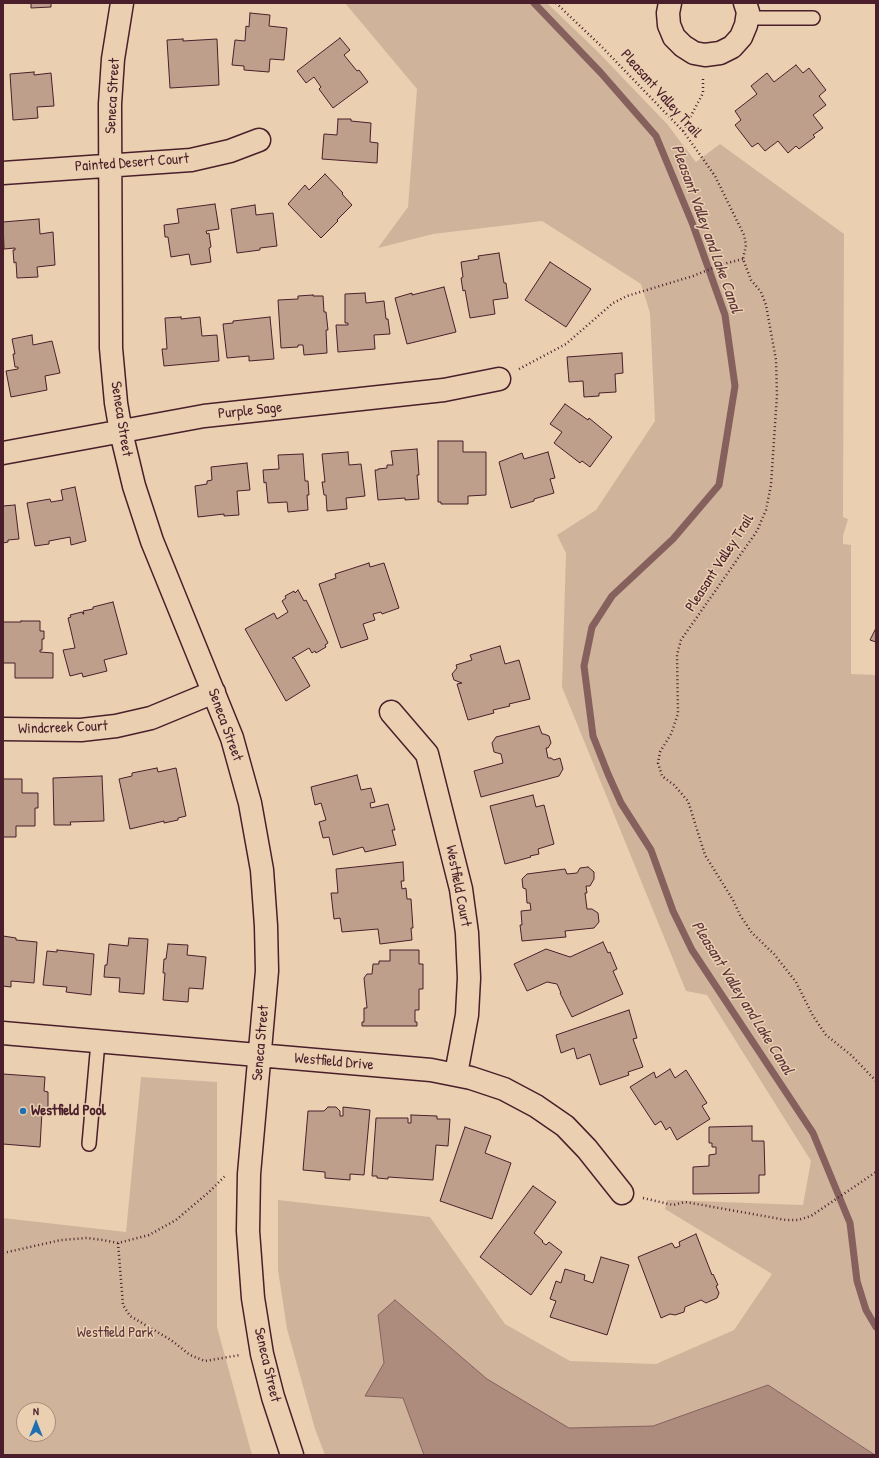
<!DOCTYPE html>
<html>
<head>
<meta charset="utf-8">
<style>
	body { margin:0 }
	#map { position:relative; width:879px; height:1458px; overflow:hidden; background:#ead0b1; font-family:"Patrick Hand",sans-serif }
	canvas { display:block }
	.frame { position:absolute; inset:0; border:4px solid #4a1f2b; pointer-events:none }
	.north { position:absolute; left:16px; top:1402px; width:40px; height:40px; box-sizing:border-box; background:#ead0b1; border:1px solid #aa897b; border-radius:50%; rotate:0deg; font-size:11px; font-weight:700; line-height:16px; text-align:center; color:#4a1f2b }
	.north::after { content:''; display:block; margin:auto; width:14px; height:18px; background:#1f6fb2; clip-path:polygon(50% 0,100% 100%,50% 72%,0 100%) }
</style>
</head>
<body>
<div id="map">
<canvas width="879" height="1458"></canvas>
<div class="frame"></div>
<div class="north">N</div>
</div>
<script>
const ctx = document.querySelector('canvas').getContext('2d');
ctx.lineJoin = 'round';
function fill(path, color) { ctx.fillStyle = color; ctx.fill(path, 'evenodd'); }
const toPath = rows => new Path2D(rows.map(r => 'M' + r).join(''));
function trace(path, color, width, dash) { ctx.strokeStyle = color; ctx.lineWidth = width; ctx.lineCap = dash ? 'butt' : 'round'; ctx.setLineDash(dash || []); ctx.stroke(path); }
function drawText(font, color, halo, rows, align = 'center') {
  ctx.font = font + ' "Patrick Hand",sans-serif'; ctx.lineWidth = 3; ctx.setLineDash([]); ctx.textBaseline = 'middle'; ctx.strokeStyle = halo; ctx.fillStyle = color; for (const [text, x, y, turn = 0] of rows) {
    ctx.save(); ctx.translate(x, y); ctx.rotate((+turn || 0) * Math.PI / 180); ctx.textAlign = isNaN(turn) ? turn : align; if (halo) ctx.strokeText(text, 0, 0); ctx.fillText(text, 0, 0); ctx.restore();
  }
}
fill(toPath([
	[345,3,547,3,598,52,667,124,696,162,720,144,844,234,843,517,848,519,843,536,843,544,851,545,851,674,876,675,876,1455,768,1385,653,1426,569,1428,487,1379,395,1300,378,1315,384,1363,366,1396,403,1398,424,1455,325,1455,315,1429,287,1329,278,1270,278,1200,430,1217,505,1324,570,1361,656,1364,734,1330,772,1274,665,1209,667,1200,803,1205,811,1161,707,995,686,991,562,687,566,553,557,535,596,510,655,421,650,313,641,284,542,221,433,234,378,248,408,207,417,89],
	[141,1077,217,1082,217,1327,252,1455,3,1455,3,1218,126,1232],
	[24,1410,48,1410,48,1434,24,1434]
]), '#cfb49b');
const water = toPath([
	[395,1300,487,1379,569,1428,653,1426,768,1385,875,1455,424,1455,403,1398,365,1396,384,1363,378,1315,395,1300]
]);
fill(water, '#ad8c7e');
trace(water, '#85605d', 1);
trace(toPath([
	[534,3,601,73,656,136,693,225,725,315,735,386,719,485,673,539,612,596,592,627,584,666,593,736,608,774,621,803,651,850,673,911,692,950,813,1133,850,1223,857,1281,866,1310,876,1327]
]), '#85605d', 7);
const building = toPath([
	[31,3,51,3,51,7,31,8,31,3],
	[250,13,270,15,269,26,287,28,284,60,270,59,269,72,244,70,244,66,232,65,235,40,245,41,246,26,249,27,250,13],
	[340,38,350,50,344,55,357,71,359,70,368,82,333,108,319,89,321,87,314,77,306,83,297,71,340,38],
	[183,39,183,41,217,39,219,85,170,88,167,40,183,39],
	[796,65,803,73,809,68,826,90,819,96,826,105,813,115,823,128,813,135,815,137,799,149,796,146,788,153,778,141,765,151,758,143,752,147,735,125,741,120,735,111,757,94,751,86,767,73,774,82,796,65],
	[34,72,34,75,51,73,54,106,37,107,38,118,13,120,10,74,34,72],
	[338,119,351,119,351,121,371,123,370,142,378,143,377,163,322,159,324,134,337,135,338,119],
	[325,174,343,193,342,194,352,205,337,220,338,221,321,238,288,204,305,185,309,190,325,174],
	[215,204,219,229,206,231,207,234,209,233,211,247,209,248,211,262,191,265,189,254,171,257,168,237,165,237,164,225,179,223,177,209,215,204],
	[255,205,256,215,273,213,277,246,260,248,260,250,237,253,231,209,255,205],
	[39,219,40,234,53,232,55,265,37,267,38,277,17,278,16,262,14,263,13,250,15,250,15,248,4,249,3,222,39,219],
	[499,253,504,283,506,283,508,298,493,300,495,314,470,318,465,290,463,291,461,278,463,277,461,262,479,259,478,256,499,253],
	[550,262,591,289,566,327,525,300,550,262],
	[444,287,456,332,407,344,395,298,412,293,412,295,444,287],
	[365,293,366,303,384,301,386,319,388,319,390,334,374,335,375,349,338,352,336,325,348,325,348,323,345,323,345,294,365,293],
	[313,295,313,296,323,296,324,312,326,312,328,330,326,330,327,353,304,355,303,345,298,345,298,347,281,348,278,300,298,299,298,296,313,295],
	[181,317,181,319,200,317,202,336,217,335,219,361,164,366,162,349,167,349,165,318,181,317],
	[270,317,274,359,249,361,249,356,227,358,223,324,233,323,233,321,270,317],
	[32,335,33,345,52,341,60,373,45,376,47,390,11,397,6,371,18,369,18,367,15,367,13,354,15,354,12,339,32,335],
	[622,353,623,373,615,374,616,392,599,393,599,396,584,397,583,381,569,382,567,357,622,353],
	[565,404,588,420,589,418,612,437,590,467,582,461,580,463,554,443,562,432,550,424,565,404],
	[438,441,463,441,463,452,486,452,486,495,468,496,468,504,441,504,441,502,438,502,438,441],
	[417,449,419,475,417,475,419,499,405,500,405,498,378,500,375,470,378,470,378,469,387,468,387,465,393,465,391,451,417,449],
	[348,452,349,465,361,464,365,496,346,498,347,509,327,511,326,495,324,495,322,482,325,482,322,454,348,452],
	[548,452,555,478,550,479,554,493,534,499,534,501,511,508,499,462,522,453,524,459,548,452],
	[303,454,305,481,308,481,309,495,307,495,308,510,288,512,287,502,268,503,266,482,264,483,263,470,279,469,278,455,303,454],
	[247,463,250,490,237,491,239,515,224,516,224,514,198,517,195,486,207,484,207,481,212,480,211,467,247,463],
	[75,487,86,541,71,545,70,537,49,541,49,544,35,546,27,503,50,499,51,502,63,500,61,490,75,487],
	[15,505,19,539,8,540,8,542,3,543,3,506,15,505],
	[369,563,370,567,384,563,399,608,382,614,381,612,373,614,375,620,363,624,368,639,341,648,319,584,336,578,335,574,369,563],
	[298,590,304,601,306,600,328,643,325,645,326,647,316,653,315,651,312,653,309,648,292,658,294,658,310,686,286,701,245,629,274,613,277,619,288,612,282,601,286,598,285,596,294,591,295,593,298,590],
	[113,602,127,654,104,660,107,671,83,677,82,673,70,676,63,650,75,648,68,618,71,617,70,615,82,612,83,614,84,614,83,611,93,609,93,607,113,602],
	[21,621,40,621,40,631,44,631,44,639,42,639,42,650,40,650,40,652,53,653,53,678,15,678,15,663,3,663,3,622,21,622,21,621],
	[876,628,876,642,870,640,876,628],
	[500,646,505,664,519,660,530,699,509,704,510,706,493,710,494,713,468,720,457,684,462,683,454,680,452,674,457,668,456,665,472,660,470,655,500,646],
	[539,726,542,734,544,734,549,736,551,743,548,748,546,748,548,758,551,758,554,760,560,758,563,769,559,776,481,797,474,771,503,763,501,754,494,752,492,743,496,737,539,726],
	[157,768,158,772,176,768,186,816,178,818,178,820,164,823,164,821,130,829,119,779,132,776,132,773,157,768],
	[357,775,361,790,371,788,375,802,370,803,371,808,388,804,395,830,392,830,396,845,365,852,363,847,333,855,329,837,323,838,319,822,326,820,321,803,315,805,311,787,357,775],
	[102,776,104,821,70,822,71,825,54,825,53,778,102,776],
	[3,779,22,779,22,793,38,793,38,808,35,808,35,826,16,826,16,837,3,837,3,779],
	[533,795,536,807,544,805,554,844,538,849,539,854,530,856,531,857,505,864,490,806,533,795],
	[403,862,404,881,401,881,402,889,406,888,407,899,411,899,413,928,411,928,412,940,380,944,378,929,342,932,340,918,334,919,331,893,338,893,336,869,403,862],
	[588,867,594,872,594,879,590,886,586,886,587,893,585,893,587,909,592,909,598,913,599,922,594,928,565,931,566,937,522,941,520,925,522,925,521,911,531,910,530,903,527,903,526,889,523,888,522,879,527,874,565,869,567,874,577,873,580,868,588,867],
	[3,936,16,938,16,940,37,942,34,983,11,981,11,987,3,986,3,936],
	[129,938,148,939,144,994,119,992,120,978,104,977,105,965,107,965,109,944,128,946,129,938],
	[603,942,608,953,610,952,617,969,613,971,623,994,572,1017,560,993,561,993,557,984,547,982,527,991,514,964,546,949,570,957,603,942],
	[168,944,188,945,187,955,206,957,203,989,189,988,188,1002,163,1000,165,973,163,973,164,959,166,959,168,944],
	[57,950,94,954,91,995,66,992,67,987,43,985,47,951,57,952,57,950],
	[390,950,419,950,419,964,423,964,423,989,419,989,419,1010,415,1010,415,1022,417,1022,417,1026,362,1026,362,1022,364,1022,364,1008,367,1008,364,978,367,974,372,974,373,964,379,964,379,961,390,961,390,950],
	[629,1010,637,1038,633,1039,643,1067,628,1072,629,1075,600,1085,590,1054,577,1059,574,1048,561,1053,556,1035,629,1010],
	[670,1069,675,1078,686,1070,707,1103,702,1106,710,1119,677,1140,670,1127,666,1130,661,1121,655,1125,630,1087,654,1072,656,1078,670,1069],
	[3,1074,45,1077,44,1091,48,1092,48,1111,42,1111,40,1147,3,1144,3,1074],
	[328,1107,336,1107,340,1111,340,1116,343,1116,343,1107,370,1110,364,1175,350,1174,350,1180,325,1178,325,1172,303,1170,308,1111,324,1111,328,1107],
	[411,1115,437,1116,437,1119,450,1119,448,1146,436,1145,433,1180,388,1177,388,1179,377,1178,377,1176,372,1176,376,1118,408,1118,408,1123,411,1123,411,1115],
	[752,1126,752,1141,764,1141,765,1175,759,1175,759,1193,693,1194,693,1167,709,1166,709,1155,716,1154,716,1147,712,1147,712,1143,709,1143,709,1127,752,1126],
	[465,1127,491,1136,485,1153,511,1163,492,1219,440,1201,465,1127],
	[533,1186,556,1202,534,1233,543,1241,542,1242,546,1245,549,1242,562,1252,531,1295,480,1257,533,1186],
	[696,1234,712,1275,713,1274,718,1285,716,1286,719,1293,717,1298,706,1303,701,1300,685,1307,684,1312,675,1315,670,1314,661,1318,638,1257,672,1243,675,1248,680,1246,679,1242,696,1234],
	[601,1257,629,1265,607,1335,550,1317,556,1301,550,1299,556,1281,561,1283,565,1269,585,1275,584,1280,593,1283,601,1257]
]);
fill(building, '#bd9f8c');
trace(building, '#4a1f2b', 1);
const lane = toPath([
	[747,18,813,18],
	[89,1144,98,1042]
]);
const street = toPath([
	[122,3,113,59,110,104,111,348,116,403,121,432,134,486,152,541,232,738,250,803,262,870,266,926,267,971,249,1174,248,1231,253,1298,262,1354,273,1397,292,1455],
	[670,3,668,13,669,25,674,37,683,46,694,53,705,55,720,53,732,47,741,37,746,25,748,12,745,3],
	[3,173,191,160,230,151,259,140],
	[3,453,204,416,444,390,499,379],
	[391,712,427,754,461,889,467,933,469,978,467,1015,456,1074],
	[3,729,81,730,116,726,151,718,214,692],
	[3,1033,431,1070,471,1078,504,1089,536,1106,565,1126,587,1149,622,1193]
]);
trace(lane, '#4a1f2b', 16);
trace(street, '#4a1f2b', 25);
trace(toPath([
	[556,3,601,46,683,131,715,176,744,235,746,245,743,259,751,280,761,292,766,305,776,360,777,395,771,485,766,510,757,531,681,640,677,655,678,714,671,734,660,752,658,763,662,776,674,785,688,801,705,855,733,900,740,915,752,933,774,954,796,982,813,1016,826,1035,851,1055,876,1081],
	[683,131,703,93,703,76],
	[519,369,566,344,613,303,627,296,693,276,723,264,743,259],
	[643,1198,673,1205,685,1202,691,1203,786,1220,798,1220,811,1216,876,1172],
	[118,1243,123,1305,130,1316,171,1340,190,1355,205,1361,240,1355],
	[3,1253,61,1240,87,1238,103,1240,118,1243,149,1235,176,1220,209,1192,226,1175]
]), '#4a1f2b', 2.5, [1, 3]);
trace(lane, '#ead0b1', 13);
trace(street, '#ead0b1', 22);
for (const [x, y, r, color] of [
	[23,1111,4,"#1f6fb2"]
]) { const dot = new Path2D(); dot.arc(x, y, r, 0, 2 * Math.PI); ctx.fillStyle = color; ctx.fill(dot); trace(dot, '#ead0b1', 1.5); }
drawText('15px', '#4a1f2b', '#ead0b1', [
	["Pleasant Valley Trail",661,94,48],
	["Seneca Street",113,96,-87],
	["Painted Desert Court",132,163,-4],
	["Purple Sage",250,411,-6],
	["Seneca Street",121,419,81],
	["Pleasant Valley Trail",720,563,-57],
	["Seneca Street",225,725,70],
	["Windcreek Court",63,728,-2],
	["Westfield Court",458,886,79],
	["Seneca Street",261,1043,-85],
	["Westfield Drive",334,1062,5],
	["Seneca Street",267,1365,77]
]);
drawText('bold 15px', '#4a1f2b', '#ead0b1', [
	["Westfield Pool",31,1111]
], 'left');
drawText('15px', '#5e353c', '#ead0b1', [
	["Westfield Park",115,1333]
]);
drawText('italic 16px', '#5e353c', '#ead0b1', [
	["Pleasant Valley and Lake Canal",706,229,70],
	["Pleasant Valley and Lake Canal",742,998,58]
]);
</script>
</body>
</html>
